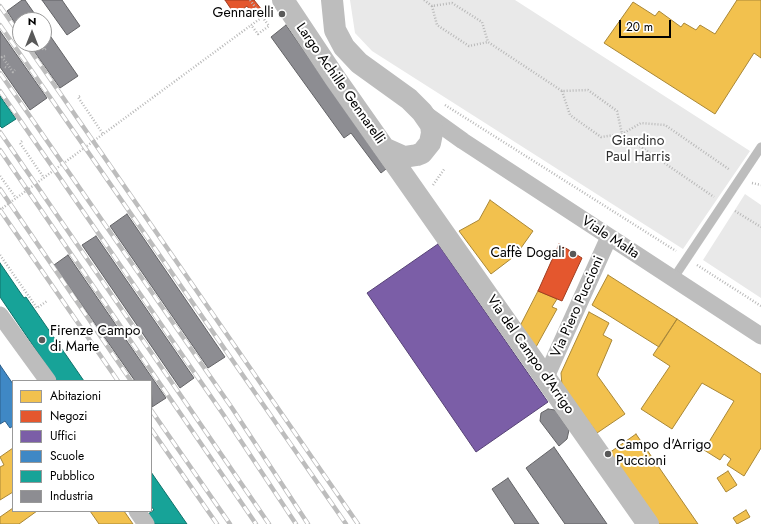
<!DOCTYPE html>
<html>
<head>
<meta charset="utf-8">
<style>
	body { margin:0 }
	#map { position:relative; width:761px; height:524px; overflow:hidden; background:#fff; font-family:Jost,sans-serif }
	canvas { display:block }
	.legend { position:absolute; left:12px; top:380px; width:140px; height:132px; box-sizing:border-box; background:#fff; border:1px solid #999; margin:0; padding:5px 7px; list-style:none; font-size:12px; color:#000 }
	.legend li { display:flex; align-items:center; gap:8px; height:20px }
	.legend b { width:20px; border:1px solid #999 }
	.north { position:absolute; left:12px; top:12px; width:40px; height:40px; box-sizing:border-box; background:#fff; border:1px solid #999; border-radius:50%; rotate:0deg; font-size:11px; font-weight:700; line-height:16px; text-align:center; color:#000 }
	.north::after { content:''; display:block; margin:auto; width:14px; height:18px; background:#595959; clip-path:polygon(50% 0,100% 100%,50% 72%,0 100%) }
	.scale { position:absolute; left:619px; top:20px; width:52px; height:18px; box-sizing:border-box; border:2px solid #000; border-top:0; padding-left:5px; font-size:12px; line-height:14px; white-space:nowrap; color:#000; -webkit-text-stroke:3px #fff; paint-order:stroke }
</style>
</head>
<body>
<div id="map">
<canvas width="761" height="524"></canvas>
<ul class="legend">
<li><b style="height:11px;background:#f2c14e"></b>Abitazioni</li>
<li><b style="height:11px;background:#e4572e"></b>Negozi</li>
<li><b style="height:11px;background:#7b5ea7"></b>Uffici</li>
<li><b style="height:11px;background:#3f88c5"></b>Scuole</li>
<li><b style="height:11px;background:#17a398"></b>Pubblico</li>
<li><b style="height:11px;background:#8d8d92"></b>Industria</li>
</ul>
<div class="north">N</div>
<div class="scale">20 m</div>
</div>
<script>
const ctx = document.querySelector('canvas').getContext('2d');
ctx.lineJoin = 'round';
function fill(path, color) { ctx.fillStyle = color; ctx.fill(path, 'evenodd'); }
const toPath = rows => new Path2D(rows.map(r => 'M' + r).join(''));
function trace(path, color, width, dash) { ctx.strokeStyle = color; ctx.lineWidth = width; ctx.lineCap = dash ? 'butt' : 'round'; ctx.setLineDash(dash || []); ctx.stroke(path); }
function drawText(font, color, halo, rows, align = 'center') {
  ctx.font = font + ' Jost,sans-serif'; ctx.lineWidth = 4; ctx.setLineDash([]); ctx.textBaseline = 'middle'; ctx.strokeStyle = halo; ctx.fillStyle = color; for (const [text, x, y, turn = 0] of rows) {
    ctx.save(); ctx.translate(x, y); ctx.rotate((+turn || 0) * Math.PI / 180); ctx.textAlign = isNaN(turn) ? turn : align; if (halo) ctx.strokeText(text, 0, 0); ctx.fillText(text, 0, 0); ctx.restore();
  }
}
fill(toPath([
	[350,0,515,0,750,151,683,249,372,51,355,33],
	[745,194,761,205,761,298,703,260]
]), '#e9e9e9');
const homes = toPath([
	[737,0,761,0,761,58,754,53,715,114,604,43,633,2,655,16,659,11,681,27,684,23,696,30,700,25,715,34,737,0],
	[490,200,533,231,516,255,491,274,459,231,479,220,490,200],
	[608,275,677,319,659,347,592,305,608,275],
	[538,291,557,299,552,307,557,309,536,347,520,326,538,291],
	[589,312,609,323,603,335,612,340,597,375,625,414,597,433,562,386,561,373,589,312],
	[677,319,761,374,761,448,744,476,727,465,731,459,724,454,720,460,704,450,734,401,702,383,672,429,641,409,670,366,653,355,677,319],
	[636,434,698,524,658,524,609,453,636,434],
	[13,448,13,492,0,500,0,467,4,465,0,457,13,448],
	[728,471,737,485,726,492,717,478,728,471],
	[13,508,13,511,37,511,19,524,0,524,0,517,13,508],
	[746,510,750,517,737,524,733,518,746,510],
	[90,511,124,511,133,524,99,524,90,511]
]);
fill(homes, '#f2c14e');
trace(homes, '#a98737', 1);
const shops = toPath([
	[225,0,254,0,262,10,254,16,247,6,235,15,225,0],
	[559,244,582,258,562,301,538,291,559,244]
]);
fill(shops, '#e4572e');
trace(shops, '#a03d20', 1);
const offices = toPath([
	[438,244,548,402,476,452,367,293,438,244]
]);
fill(offices, '#7b5ea7');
trace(offices, '#564275', 1);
const schools = toPath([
	[0,365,13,384,13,426,10,428,5,421,0,424,0,365]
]);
fill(schools, '#3f88c5');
trace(schools, '#2c5f8a', 1);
const public = toPath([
	[0,96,16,119,2,128,0,126,0,96],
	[0,263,24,298,26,297,84,381,57,381,0,297,0,263],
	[151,472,187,524,155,524,148,514,154,510,151,506,151,472]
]);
fill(public, '#17a398');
trace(public, '#10726a', 1);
const industry = toPath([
	[22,0,25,0,39,20,20,20,20,31,7,11,22,0],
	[42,0,62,0,80,26,67,35,42,0],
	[286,25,386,169,381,173,351,133,344,138,271,37,286,25],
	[44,27,78,76,60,88,29,44,44,44,44,27],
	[0,31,47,98,30,110,0,67,0,31],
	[127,214,225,357,208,368,110,226,127,214],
	[96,236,194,378,180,388,82,245,96,236],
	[68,255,166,398,152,407,151,381,135,381,54,265,68,255],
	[548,409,555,410,569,430,567,439,559,446,540,421,541,413,548,409],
	[554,447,607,524,565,524,526,468,554,447],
	[508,478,539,524,515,524,492,489,508,478]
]);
fill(industry, '#8d8d92');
trace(industry, '#636366', 1);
trace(toPath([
	[250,0,269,26,258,34,251,25],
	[424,0,432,6,452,3,482,22,488,42,562,91,588,90,617,111,622,134,714,197],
	[432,6,437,25,469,46,488,42],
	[37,44,38,46],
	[39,44,44,50,47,48],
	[5,56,2,57,8,65,13,72,15,70],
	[5,67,7,68],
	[562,91,570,115,601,137,622,134,641,123,665,125,730,170],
	[80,96,78,97,103,134],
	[445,105,676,251],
	[22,141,20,143,44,178],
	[0,176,16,198],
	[752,183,761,185],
	[433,185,445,168],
	[0,210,269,12],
	[735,211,761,227],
	[0,255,37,308,47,301],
	[697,265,761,306]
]), '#b8b8b8', 2.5, [1, 2]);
trace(toPath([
	[673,279,761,147]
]), '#bdbdbd', 9);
trace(toPath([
	[424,113,463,141,761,336],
	[0,315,48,381],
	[546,377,609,237],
	[137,511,146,524]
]), '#bdbdbd', 17);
trace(toPath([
	[283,0,335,78,648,524],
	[332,0,335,30,344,47,359,63,409,99,422,112,431,125,432,133,430,143,422,153,417,155,404,157,386,149]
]), '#bdbdbd', 22);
const rail = toPath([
	[0,6,20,35],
	[0,25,346,524],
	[26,44,358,524],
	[0,73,232,408,308,524],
	[0,91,223,414,296,524],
	[0,132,269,524],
	[0,150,256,524],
	[0,189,131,381],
	[0,210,118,381],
	[151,410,230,524],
	[151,429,217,524]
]);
trace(rail, '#bdbdbd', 4.5);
trace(rail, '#fff', 3, [9]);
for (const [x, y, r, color] of [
	[282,14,4,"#595959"],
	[573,254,4,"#595959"],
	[42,340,4,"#595959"],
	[608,454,4,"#595959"]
]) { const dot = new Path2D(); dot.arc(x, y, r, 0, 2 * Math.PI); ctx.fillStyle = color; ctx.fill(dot); trace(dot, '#fff', 1.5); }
drawText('14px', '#000', '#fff', [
	["Gennarelli",274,14],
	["Caffè Dogali",565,254],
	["Firenze Campo",50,332,"left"],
	["di Marte",50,348,"left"],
	["Campo d'Arrigo",616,446,"left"],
	["Puccioni",616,462,"left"]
], 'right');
drawText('14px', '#000', '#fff', [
	["Largo Achille Gennarelli",340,84,55],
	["Viale Malta",610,238,33],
	["Via Piero Puccioni",578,307,-66],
	["Via del Campo d'Arrigo",530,355,55]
]);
drawText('14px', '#2e2e2e', '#fff', [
	["Giardino",638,142],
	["Paul Harris",638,158]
]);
</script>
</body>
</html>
